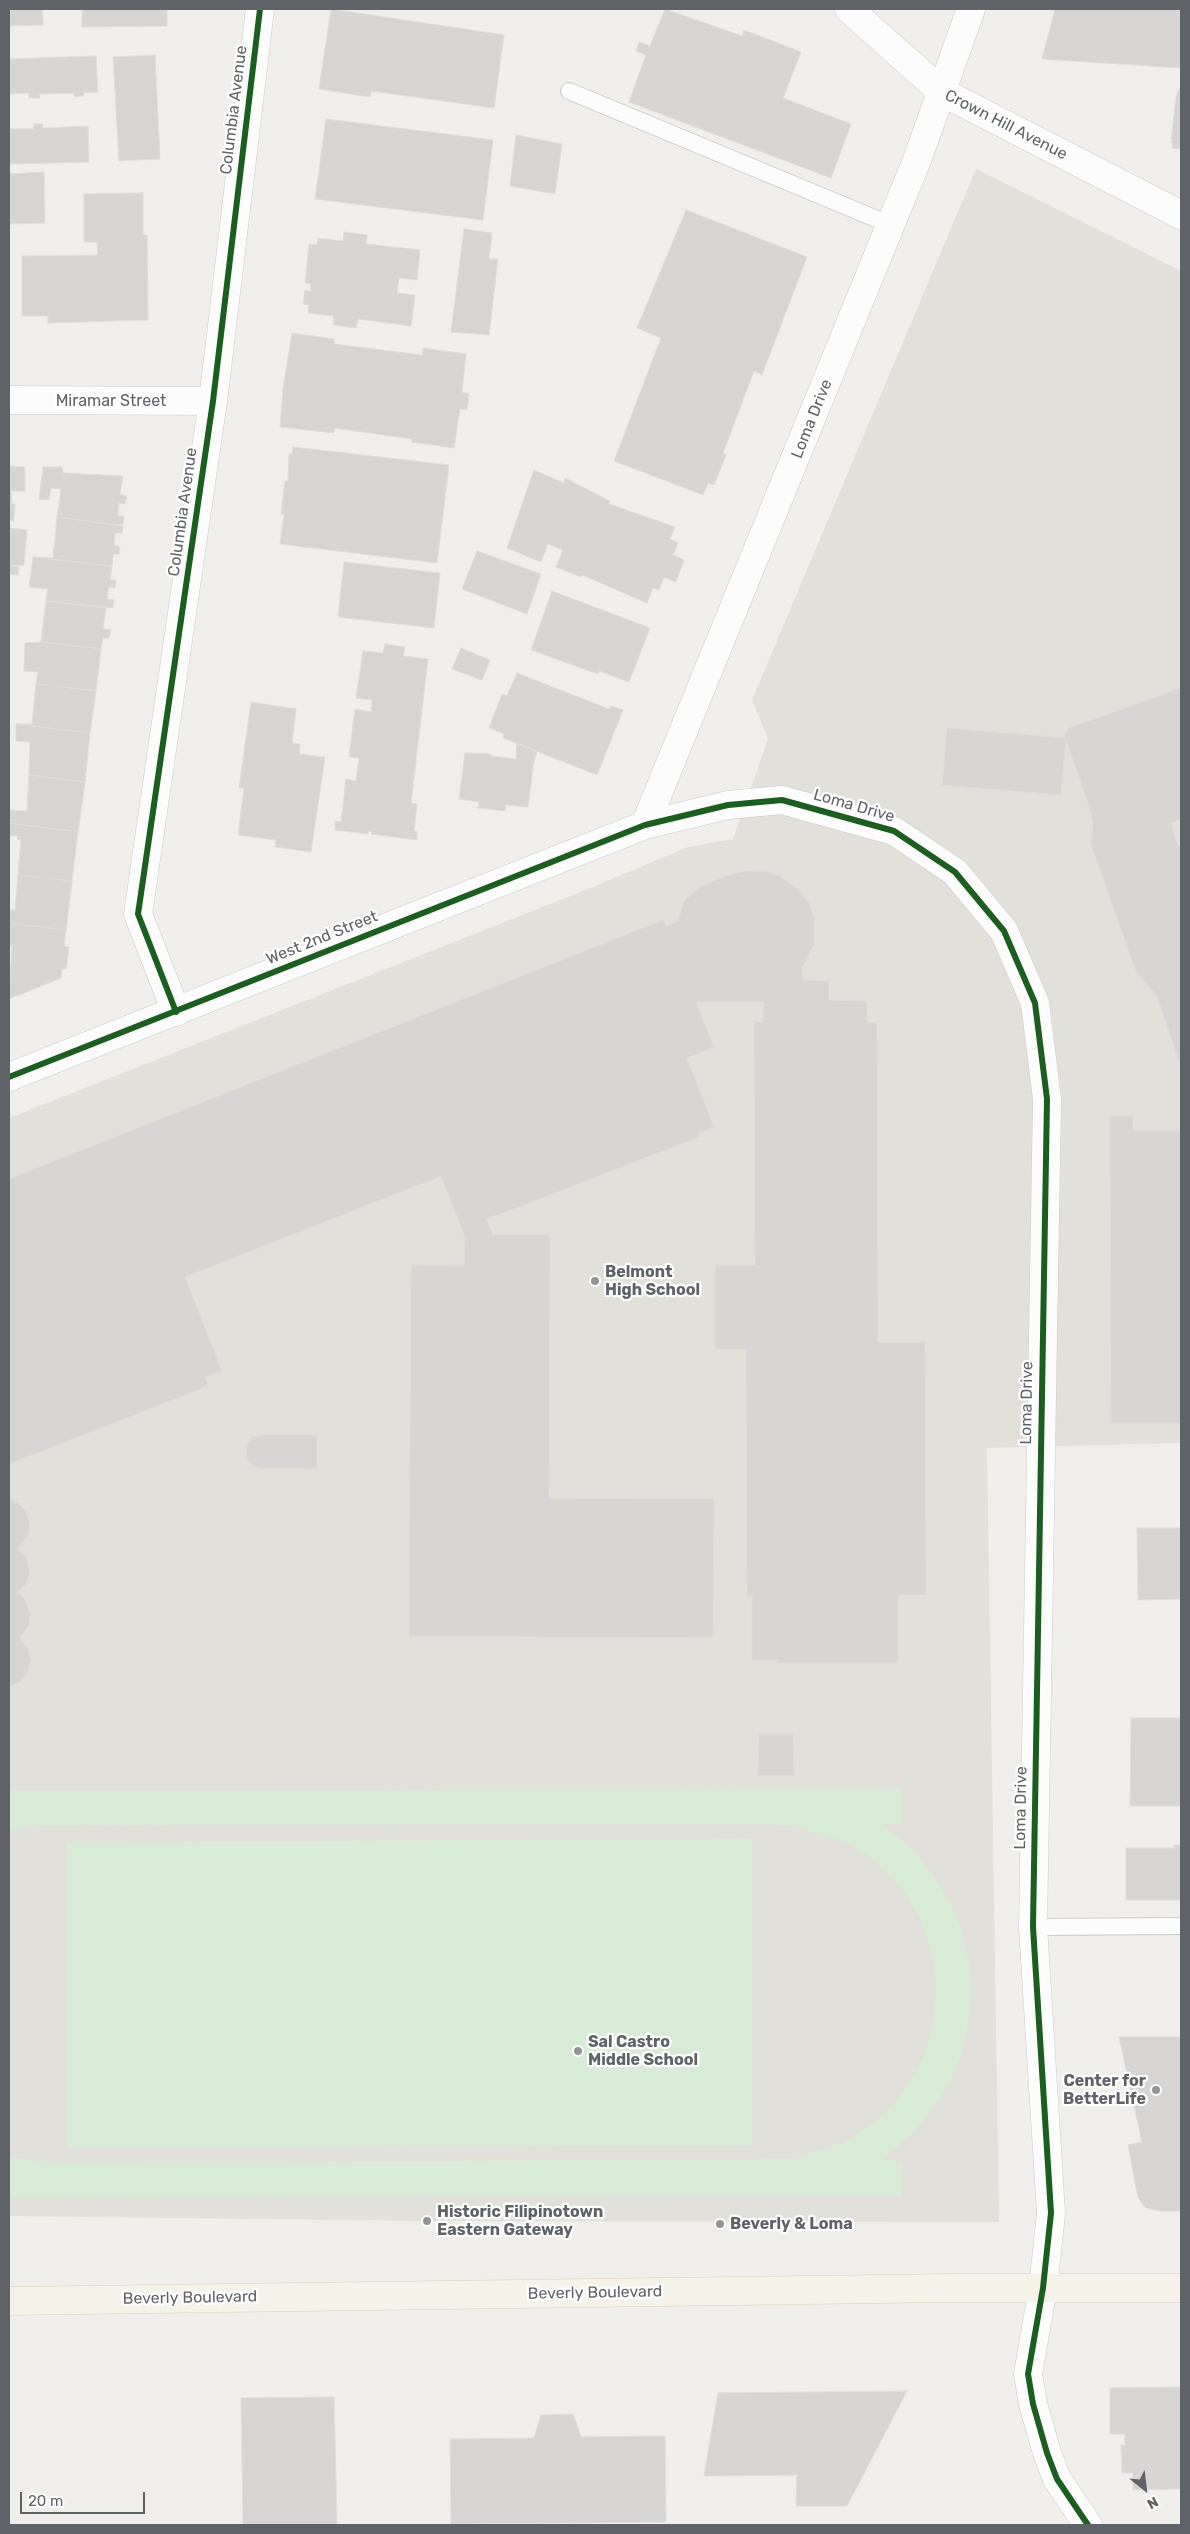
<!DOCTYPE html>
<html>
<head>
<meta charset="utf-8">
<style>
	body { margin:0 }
	#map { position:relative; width:1190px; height:2534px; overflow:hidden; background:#efeeea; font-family:Rubik,sans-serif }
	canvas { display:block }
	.frame { position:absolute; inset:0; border:10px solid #5f6368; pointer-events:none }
	.north { position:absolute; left:1120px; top:2464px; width:50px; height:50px; -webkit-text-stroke:4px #fff; paint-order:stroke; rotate:151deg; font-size:14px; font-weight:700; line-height:20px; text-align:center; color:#5f6368 }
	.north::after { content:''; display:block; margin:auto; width:18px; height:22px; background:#5f6368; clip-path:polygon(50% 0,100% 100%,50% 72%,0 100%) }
	.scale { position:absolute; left:20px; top:2492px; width:125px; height:22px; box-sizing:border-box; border:2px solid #5f6368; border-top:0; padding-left:6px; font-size:15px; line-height:18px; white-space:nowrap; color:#5f6368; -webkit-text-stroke:4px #fff; paint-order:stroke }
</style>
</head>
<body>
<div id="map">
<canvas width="1190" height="2534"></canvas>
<div class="frame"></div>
<div class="north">N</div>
<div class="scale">20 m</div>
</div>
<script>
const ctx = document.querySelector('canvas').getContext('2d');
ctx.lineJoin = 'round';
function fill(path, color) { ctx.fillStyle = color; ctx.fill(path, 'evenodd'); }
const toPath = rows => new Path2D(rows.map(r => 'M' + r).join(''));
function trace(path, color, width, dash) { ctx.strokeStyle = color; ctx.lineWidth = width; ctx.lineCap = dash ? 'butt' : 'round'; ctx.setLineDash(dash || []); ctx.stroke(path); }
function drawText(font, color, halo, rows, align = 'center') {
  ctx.font = font + ' Rubik,sans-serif'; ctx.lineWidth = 4.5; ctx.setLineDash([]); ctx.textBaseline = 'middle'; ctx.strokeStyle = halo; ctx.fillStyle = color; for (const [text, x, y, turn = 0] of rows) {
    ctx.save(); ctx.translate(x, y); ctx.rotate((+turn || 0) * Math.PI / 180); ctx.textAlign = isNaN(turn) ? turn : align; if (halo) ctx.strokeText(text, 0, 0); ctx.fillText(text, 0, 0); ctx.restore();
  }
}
fill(toPath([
	[976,169,1181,271,1181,1443,987,1448,999,2222,427,2221,9,2216,9,1118,583,891,688,847,733,839,768,739,752,700]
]), '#e2e0da');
fill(toPath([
	[901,1789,901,1823,882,1824,913,1849,932,1873,949,1901,961,1929,969,1962,971,1992,968,2025,961,2055,948,2085,931,2112,910,2136,881,2160,902,2161,902,2196,9,2197,9,2157,53,2163,793,2159,843,2143,866,2129,886,2112,904,2091,917,2070,928,2045,934,2019,936,1992,935,1966,928,1940,919,1916,905,1893,888,1873,867,1855,845,1842,795,1826,768,1824,54,1825,27,1827,9,1832,9,1791],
	[752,1839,752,2145,67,2148,67,1842]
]), '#d8ebd6');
const building = toPath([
	[9,9,42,9,43,25,9,26,9,9],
	[82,9,167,9,167,26,82,27,82,9],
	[331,9,504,35,494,108,371,91,370,97,319,89,331,9],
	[665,9,742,36,744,30,801,52,783,98,851,124,831,178,629,102,646,55,636,51,639,42,650,46,665,9],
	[1055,9,1181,9,1181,68,1042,59,1055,9],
	[155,55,160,159,119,161,113,57,155,55],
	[96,56,98,92,83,93,84,96,74,97,74,93,39,94,40,98,29,98,29,93,9,94,9,59,96,56],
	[1179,89,1181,89,1181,149,1172,148,1173,143,1171,143,1176,96,1179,89],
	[326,119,493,140,483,220,315,199,326,119],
	[34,124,43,124,43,128,88,126,89,162,9,164,9,129,34,129,34,124],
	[516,135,562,144,555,194,510,186,516,135],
	[44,172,45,223,9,224,9,174,44,172],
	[143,193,143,235,147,235,148,320,48,323,48,316,22,316,22,256,98,255,97,242,84,242,84,194,143,193],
	[686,210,807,257,762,375,754,371,723,453,726,455,714,485,708,483,703,495,614,461,661,338,637,328,686,210],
	[464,229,492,233,489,259,498,259,489,335,451,332,464,229],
	[344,232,367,235,366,244,420,250,417,280,399,278,397,293,415,295,411,326,358,319,356,328,333,325,334,316,308,313,309,305,303,304,305,290,310,291,311,284,305,283,309,244,317,245,318,238,343,241,344,232],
	[292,333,334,339,334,344,422,355,423,348,466,354,462,392,469,394,467,410,460,409,454,448,411,442,412,439,334,428,334,433,280,427,283,388,292,333],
	[293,447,449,465,437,563,280,544,284,514,281,514,285,481,288,481,289,454,292,454,293,447],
	[9,466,25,467,25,491,11,491,12,504,15,504,14,521,9,520,9,523,9,466],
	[43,467,62,467,63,473,123,476,120,494,127,496,125,504,119,503,118,516,124,516,123,524,116,525,57,517,61,489,51,488,49,500,39,499,43,467],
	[534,470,564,483,565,478,610,501,609,504,675,527,670,539,678,543,673,555,684,560,676,582,664,577,659,590,653,588,647,603,582,575,581,577,556,567,563,550,548,544,541,562,507,548,534,470],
	[57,517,123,526,122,533,115,533,114,545,120,547,119,554,113,554,112,566,33,557,53,558,57,517],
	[9,528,27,530,24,565,9,566,9,528],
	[477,551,541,574,527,614,462,589,477,551],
	[33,557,112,566,110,580,116,580,115,588,109,587,107,599,114,600,113,608,46,601,48,589,29,587,33,557],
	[344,562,440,573,434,628,338,617,344,562],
	[9,566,19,567,18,575,9,574,9,566],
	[552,591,650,628,629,682,599,671,598,674,531,650,552,591],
	[46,601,106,608,103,629,111,630,109,638,103,638,101,649,41,642,46,601],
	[41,642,101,649,96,691,36,684,38,672,24,671,25,643,41,642],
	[385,644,405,647,403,656,428,659,411,803,417,804,414,831,417,832,417,840,371,834,372,832,368,831,368,834,335,830,335,821,341,822,346,779,356,781,359,758,349,757,355,709,371,712,372,700,356,698,363,651,383,653,385,644],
	[461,648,490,660,482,680,452,669,461,648],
	[517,673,609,709,611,706,623,710,597,775,503,738,504,734,489,728,502,694,507,696,517,673],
	[36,684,96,691,90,733,16,724,32,724,36,684],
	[1181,688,1181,819,1171,823,1178,846,1181,845,1181,1067,1157,996,1137,973,1133,964,1091,844,1093,822,1091,811,1064,734,1069,728,1181,688],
	[251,702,296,709,292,743,300,744,299,754,325,757,311,852,275,847,276,840,238,835,244,788,239,788,251,702],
	[16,724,90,733,85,782,29,775,30,742,16,741,16,724],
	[947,728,1066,738,1061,795,942,785,947,728],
	[517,743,537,752,534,761,528,807,506,805,505,811,478,808,479,802,459,799,465,753,491,754,491,756,516,759,517,743],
	[29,775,85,782,78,832,9,823,9,810,27,811,29,775],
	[9,823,78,832,72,881,18,875,21,840,17,839,18,836,9,836,9,823],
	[747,871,768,872,780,876,800,891,809,903,814,918,814,944,802,968,803,980,829,981,829,1000,867,1001,867,1022,877,1023,878,1343,925,1342,926,1595,898,1595,898,1663,776,1663,777,1660,752,1660,752,1596,747,1596,746,1349,715,1349,715,1265,755,1265,754,1022,763,1023,764,1002,696,1002,714,1047,687,1058,714,1127,698,1134,699,1137,498,1215,486,1218,493,1235,550,1235,549,1498,714,1499,713,1638,409,1636,411,1265,464,1266,465,1237,441,1176,185,1277,222,1371,205,1377,208,1386,9,1464,9,1179,663,920,666,927,678,921,684,901,700,887,728,875,747,871],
	[18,875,72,881,66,930,9,923,9,910,15,910,18,875],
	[9,923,66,930,64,946,69,947,66,969,62,969,61,978,9,999,12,945,9,945,9,923],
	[1110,1116,1133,1116,1133,1130,1181,1130,1181,1423,1111,1423,1110,1116],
	[262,1435,317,1435,317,1469,260,1468,253,1466,246,1457,247,1444,252,1437,262,1435],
	[9,1499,18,1503,26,1511,30,1523,28,1535,18,1549,26,1556,30,1573,26,1584,16,1594,21,1594,24,1598,30,1614,29,1625,19,1638,28,1649,31,1660,27,1673,21,1682,9,1686,9,1499],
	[1137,1528,1181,1528,1181,1599,1138,1600,1137,1528],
	[1131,1718,1181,1718,1181,1806,1130,1806,1131,1718],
	[759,1734,793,1734,794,1776,758,1776,759,1734],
	[1174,1845,1181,1845,1181,1900,1126,1900,1126,1848,1174,1848,1174,1845],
	[1119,2037,1181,2037,1181,2211,1160,2211,1146,2208,1138,2198,1128,2145,1142,2142,1119,2037],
	[1181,2387,1181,2489,1133,2490,1133,2473,1122,2473,1121,2445,1125,2445,1125,2434,1110,2434,1110,2388,1181,2387],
	[907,2391,847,2506,796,2506,797,2475,704,2476,718,2393,907,2391],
	[334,2397,337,2525,243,2525,241,2398,334,2397],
	[573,2414,581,2437,665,2436,666,2522,451,2524,450,2439,534,2438,541,2415,573,2414]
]);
fill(building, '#d6d5d3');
trace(building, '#deddd9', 1);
const lane = toPath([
	[569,91,891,225],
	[1033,1927,1181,1926]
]);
const street = toPath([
	[849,9,942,92,1181,215],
	[9,400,213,401],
	[645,825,917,160,971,9],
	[9,1077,645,825,728,805,782,800,894,831,955,872,1004,931,1035,1003,1047,1099,1033,1927,1051,2213,1043,2288]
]);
const secondary = toPath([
	[176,1012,138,914,213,401,260,9],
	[1043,2288,1028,2374,1033,2404,1047,2453,1057,2479,1088,2525]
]);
const primary = toPath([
	[9,2301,952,2288,1181,2288]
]);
trace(lane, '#cbcccc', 18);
trace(street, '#cbcccc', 29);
trace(secondary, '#cacacb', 29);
trace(primary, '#d7ceb8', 29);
trace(lane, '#fdfcfc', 16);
trace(street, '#fdfcfc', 28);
trace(secondary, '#fdfcfc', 28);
trace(primary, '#f4f2e9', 28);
trace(toPath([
	[176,1012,138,914,213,401,260,9],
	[9,1077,645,825,728,805,782,800,894,831,955,872,1004,931,1035,1003,1047,1099,1033,1927,1051,2213,1043,2288,1028,2374,1033,2404,1047,2453,1057,2479,1088,2525]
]), '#1b5e20', 6);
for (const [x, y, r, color] of [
	[595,1281,5,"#919496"],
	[578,2051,5,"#919496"],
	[1156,2090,5,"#919496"],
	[427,2221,5,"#919496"],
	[720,2224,5,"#919496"]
]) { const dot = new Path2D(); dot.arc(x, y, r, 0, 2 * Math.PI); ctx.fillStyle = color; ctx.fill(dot); trace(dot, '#fff', 2); }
drawText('16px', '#5f6368', '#fff', [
	["Columbia Avenue",234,110,-83],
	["Crown Hill Avenue",1006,125,27],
	["Miramar Street",111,401],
	["Loma Drive",812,419,-68],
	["Columbia Avenue",183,512,-82],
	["Loma Drive",854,806,16],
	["West 2nd Street",322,938,-22],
	["Loma Drive",1027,1403,-89],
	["Loma Drive",1021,1808,-89],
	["Beverly Boulevard",595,2293,-1],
	["Beverly Boulevard",190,2298,-1]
]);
drawText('bold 16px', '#5f6368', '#fff', [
	["Belmont",605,1272],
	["High School",605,1290],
	["Sal Castro",588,2042],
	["Middle School",588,2060],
	["Center for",1146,2081,"right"],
	["BetterLife",1146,2099,"right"],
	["Historic Filipinotown",437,2212],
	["Eastern Gateway",437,2230],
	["Beverly & Loma",730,2224]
], 'left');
</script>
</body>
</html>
